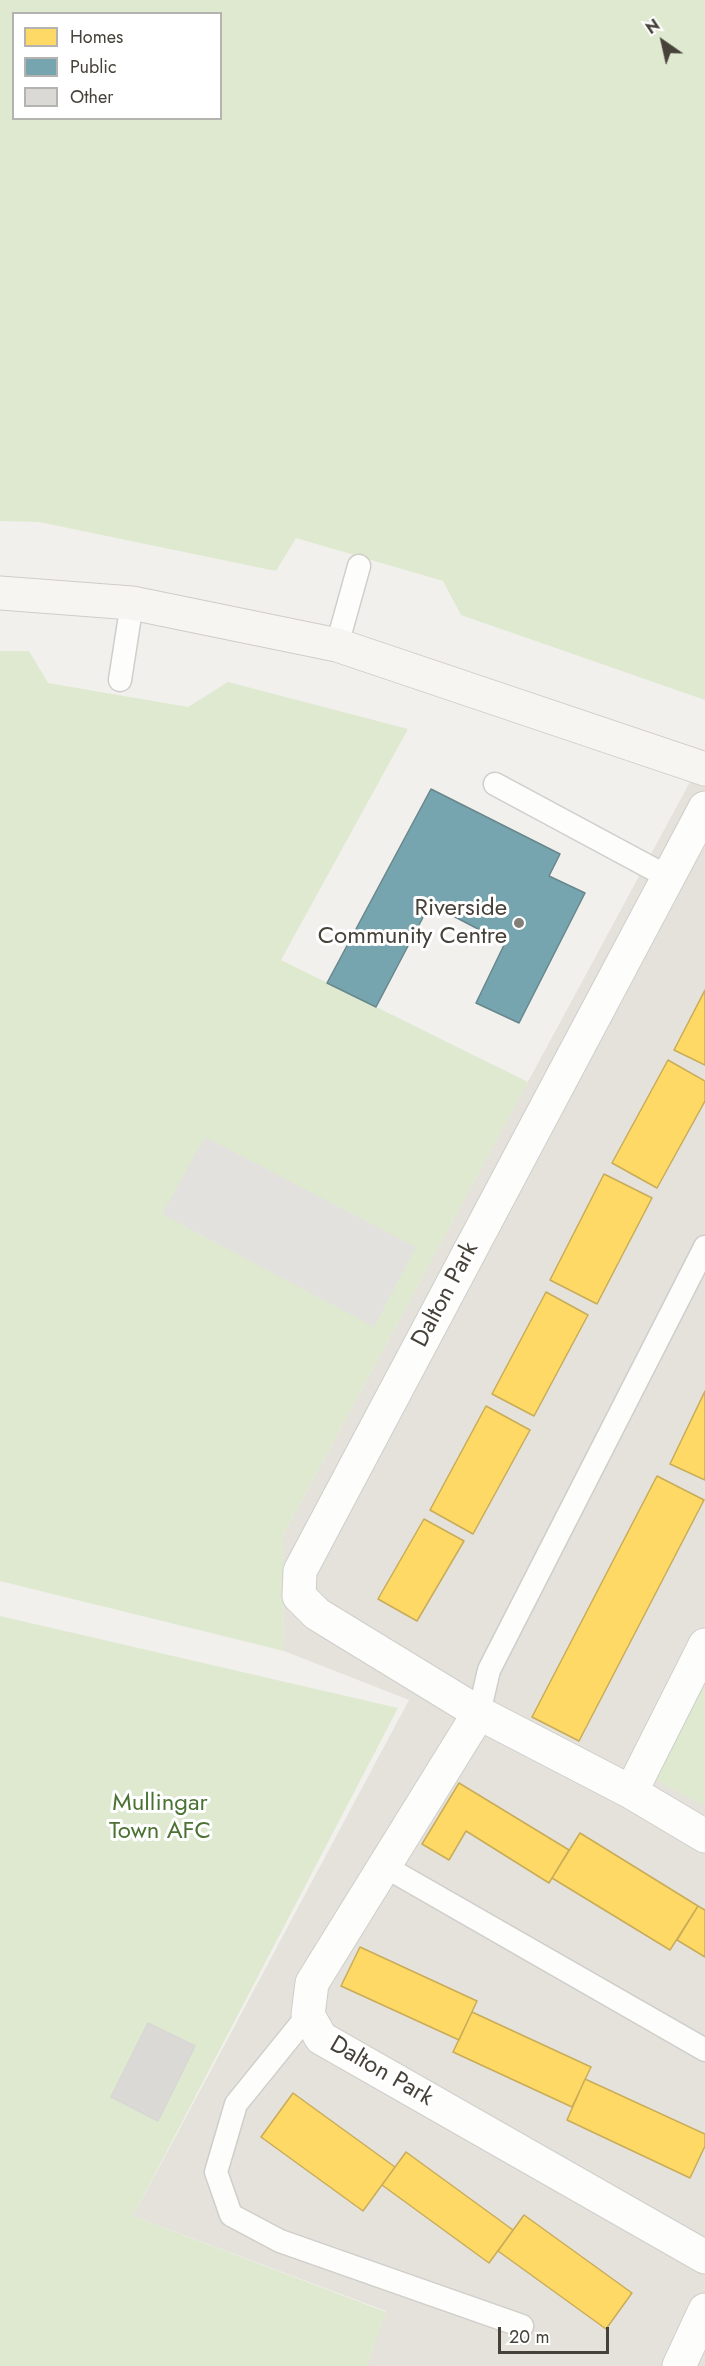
<!DOCTYPE html>
<html>
<head>
<meta charset="utf-8">
<style>
	body { margin:0 }
	#map { position:relative; width:705px; height:2366px; overflow:hidden; background:#f1f0ed; font-family:Jost,sans-serif }
	canvas { display:block }
	.legend { position:absolute; left:12px; top:12px; width:210px; height:108px; box-sizing:border-box; background:#fff; border:2px solid #b5b3b0; margin:0; padding:8px 10px; list-style:none; font-size:18px; color:#474239 }
	.legend li { display:flex; align-items:center; gap:12px; height:30px }
	.legend b { width:30px; border:2px solid #b5b3b0 }
	.north { position:absolute; left:633px; top:12px; width:60px; height:60px; -webkit-text-stroke:4px #fff; paint-order:stroke; rotate:326deg; font-size:16px; font-weight:700; line-height:24px; text-align:center; color:#474239 }
	.north::after { content:''; display:block; margin:auto; width:21px; height:27px; background:#474239; clip-path:polygon(50% 0,100% 100%,50% 72%,0 100%) }
	.scale { position:absolute; left:498px; top:2327px; width:111px; height:27px; box-sizing:border-box; border:3px solid #474239; border-top:0; padding-left:8px; font-size:18px; line-height:21px; white-space:nowrap; color:#474239; -webkit-text-stroke:4px #fff; paint-order:stroke }
</style>
</head>
<body>
<div id="map">
<canvas width="705" height="2366"></canvas>
<ul class="legend">
<li><b style="height:16px;background:#ffd966"></b>Homes</li>
<li><b style="height:16px;background:#76a5af"></b>Public</li>
<li><b style="height:16px;background:#dbd9d5"></b>Other</li>
</ul>
<div class="north">N</div>
<div class="scale">20 m</div>
</div>
<script>
const ctx = document.querySelector('canvas').getContext('2d');
ctx.lineJoin = 'round';
function fill(path, color) { ctx.fillStyle = color; ctx.fill(path, 'evenodd'); }
const toPath = rows => new Path2D(rows.map(r => 'M' + r).join(''));
function trace(path, color, width, dash) { ctx.strokeStyle = color; ctx.lineWidth = width; ctx.lineCap = dash ? 'butt' : 'round'; ctx.setLineDash(dash || []); ctx.stroke(path); }
function drawText(font, color, halo, rows, align = 'center') {
  ctx.font = font + ' Jost,sans-serif'; ctx.lineWidth = 6; ctx.setLineDash([]); ctx.textBaseline = 'middle'; ctx.strokeStyle = halo; ctx.fillStyle = color; for (const [text, x, y, turn = 0] of rows) {
    ctx.save(); ctx.translate(x, y); ctx.rotate((+turn || 0) * Math.PI / 180); ctx.textAlign = isNaN(turn) ? turn : align; if (halo) ctx.strokeText(text, 0, 0); ctx.fillText(text, 0, 0); ctx.restore();
  }
}
fill(toPath([
	[691,780,705,786,705,2366,367,2366,386,2311,133,2216,409,1700,284,1651,283,1535]
]), '#e5e2dc');
fill(toPath([
	[0,0,705,0,705,700,461,615,443,581,296,538,276,571,39,522,0,521],
	[14,14,220,14,220,118,14,118],
	[0,651,29,651,48,683,188,707,228,682,408,729,281,960,528,1082,283,1535,284,1651,0,1581],
	[0,1616,398,1708,133,2216,386,2312,367,2366,0,2366],
	[705,1643,705,1806,637,1770]
]), '#dfe9d0');
fill(toPath([
	[205,1137,416,1247,374,1327,162,1214]
]), '#e3e1de');
const homes = toPath([
	[705,990,705,1065,674,1050,705,990],
	[668,1060,705,1081,705,1101,657,1188,612,1163,668,1060],
	[604,1174,652,1198,597,1304,550,1280,604,1174],
	[546,1292,588,1315,534,1416,492,1394,546,1292],
	[705,1391,705,1480,670,1464,705,1391],
	[486,1406,530,1430,473,1534,430,1510,486,1406],
	[657,1476,704,1500,579,1741,532,1717,657,1476],
	[424,1519,464,1541,417,1621,378,1599,424,1519],
	[459,1783,569,1850,549,1883,466,1831,449,1860,422,1844,459,1783],
	[580,1833,698,1906,670,1950,552,1878,580,1833],
	[698,1906,705,1910,705,1957,677,1940,698,1906],
	[360,1947,477,2001,459,2040,341,1986,360,1947],
	[472,2012,591,2067,572,2107,453,2052,472,2012],
	[585,2079,705,2134,705,2146,690,2178,567,2120,585,2079],
	[293,2093,395,2167,363,2211,261,2137,293,2093],
	[406,2152,513,2230,489,2263,382,2185,406,2152],
	[524,2215,632,2293,606,2329,498,2251,524,2215]
]);
fill(homes, '#ffd966');
trace(homes, '#c8ac58', 1.5);
const public = toPath([
	[431,789,560,854,549,876,585,893,519,1023,476,1003,505,943,430,904,376,1007,327,983,431,789]
]);
fill(public, '#76a5af');
trace(public, '#68878c', 1.5);
const building = toPath([
	[148,2023,195,2046,158,2121,111,2097,148,2023]
]);
fill(building, '#dbd9d5');
trace(building, '#d9d7d3', 1.5);
const lane = toPath([
	[337,645,359,566],
	[120,680,132,603],
	[495,784,668,877],
	[479,1713,489,1670,705,1247],
	[384,1866,705,2050],
	[308,2015,236,2104,216,2172,231,2215,280,2241,522,2326]
]);
const street = toPath([
	[705,808,300,1571,299,1596,317,1614,479,1713,631,1792,705,1836],
	[479,1713,312,1983,308,2015,321,2038,705,2257],
	[631,1792,705,1645],
	[679,2366,705,2310]
]);
const secondary = toPath([
	[0,593,132,603,337,645,705,769]
]);
trace(lane, '#cfceca', 25);
trace(street, '#cfceca', 35);
trace(secondary, '#d0cdc5', 35);
trace(lane, '#fdfdfc', 22);
trace(street, '#fdfdfc', 33);
trace(secondary, '#f6f5f1', 33);
for (const [x, y, r, color] of [
	[519,923,6,"#827f78"]
]) { const dot = new Path2D(); dot.arc(x, y, r, 0, 2 * Math.PI); ctx.fillStyle = color; ctx.fill(dot); trace(dot, '#fff', 2); }
drawText('24px', '#474239', '#fff', [
	["Riverside",507,909],
	["Community Centre",507,937]
], 'right');
drawText('24px', '#474239', '#fff', [
	["Dalton Park",446,1295,-62],
	["Dalton Park",381,2072,30]
]);
drawText('24px', '#4b7233', '#fff', [
	["Mullingar",160,1804],
	["Town AFC",160,1832]
]);
</script>
</body>
</html>
